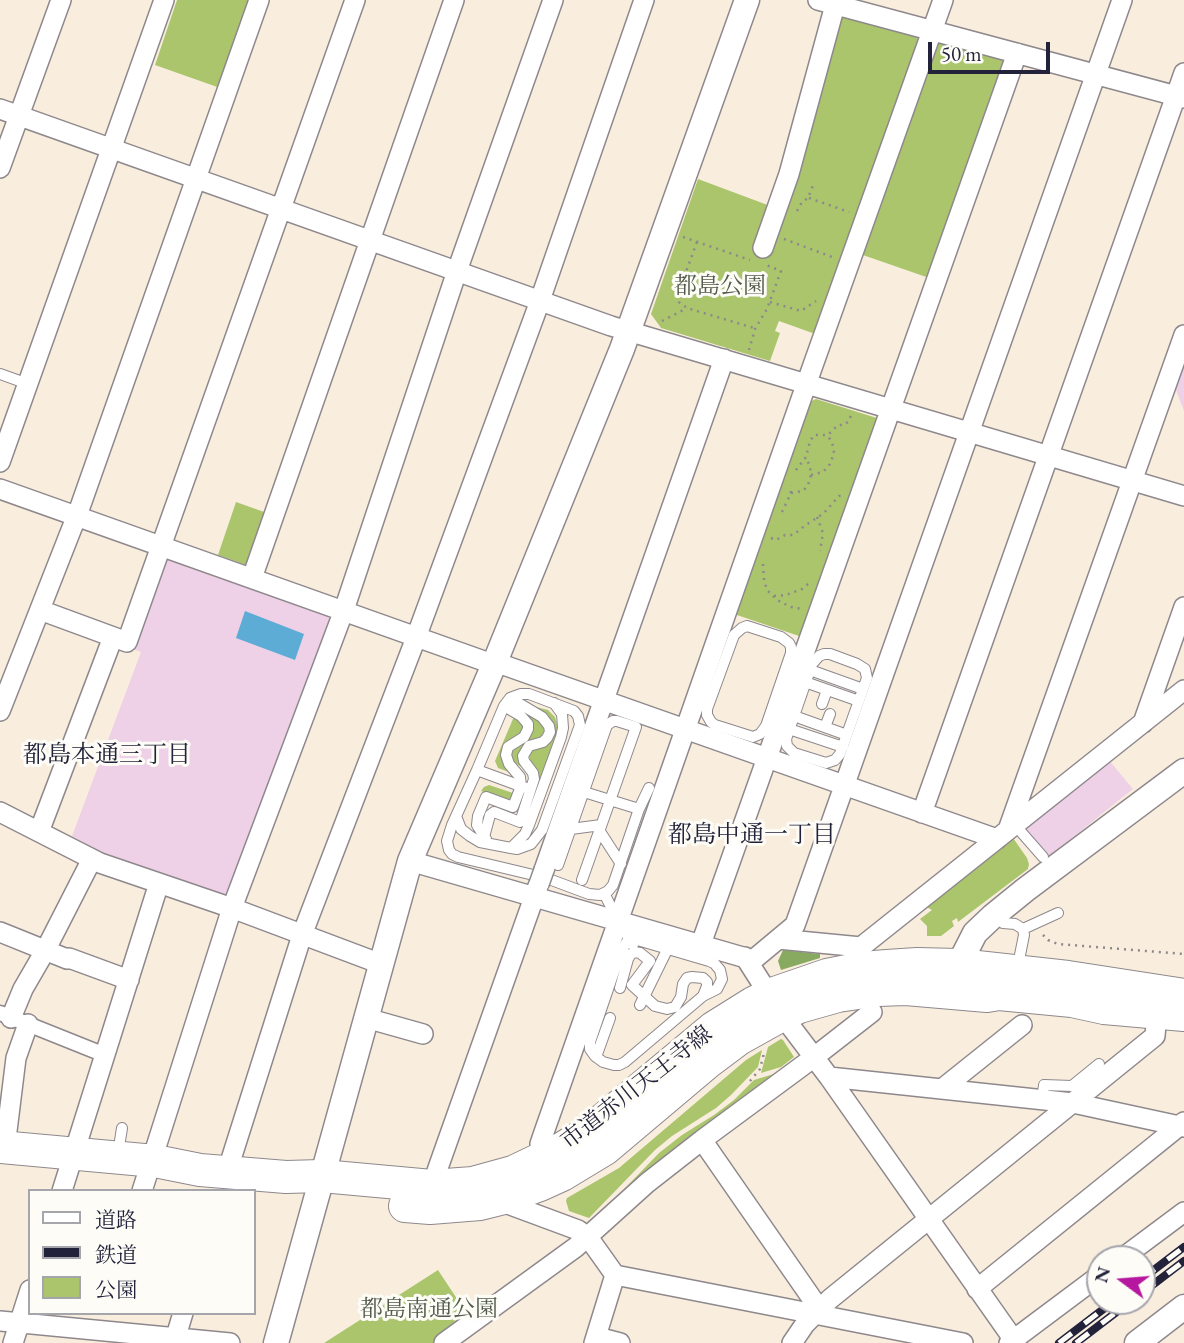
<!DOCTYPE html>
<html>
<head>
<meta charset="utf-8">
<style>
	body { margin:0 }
	#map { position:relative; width:1184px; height:1343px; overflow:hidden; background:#f9eede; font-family:"EB Garamond","Noto Serif JP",serif }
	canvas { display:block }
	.legend { position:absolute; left:28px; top:1189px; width:228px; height:126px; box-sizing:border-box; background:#fdfcf7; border:2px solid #a5a5ac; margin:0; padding:9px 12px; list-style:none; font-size:21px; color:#22223b }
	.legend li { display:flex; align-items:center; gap:14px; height:35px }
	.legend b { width:35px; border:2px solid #a5a5ac }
	.north { position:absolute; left:1086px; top:1245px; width:70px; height:70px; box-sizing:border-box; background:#fdfcf7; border:2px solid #a5a5ac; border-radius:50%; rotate:286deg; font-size:19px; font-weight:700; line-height:28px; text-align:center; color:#22223b }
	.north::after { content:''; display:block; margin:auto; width:24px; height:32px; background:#b5179e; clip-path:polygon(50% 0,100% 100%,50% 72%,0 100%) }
	.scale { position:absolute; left:928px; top:42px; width:122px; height:32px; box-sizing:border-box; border:4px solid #22223b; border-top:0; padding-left:9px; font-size:21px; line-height:24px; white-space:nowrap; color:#22223b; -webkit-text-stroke:5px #fdfcf7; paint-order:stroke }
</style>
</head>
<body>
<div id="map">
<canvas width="1184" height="1343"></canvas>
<ul class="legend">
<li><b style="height:9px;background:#fff"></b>道路</li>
<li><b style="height:9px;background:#22223b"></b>鉄道</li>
<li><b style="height:19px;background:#aac56c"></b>公園</li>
</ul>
<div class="north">N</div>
<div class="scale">50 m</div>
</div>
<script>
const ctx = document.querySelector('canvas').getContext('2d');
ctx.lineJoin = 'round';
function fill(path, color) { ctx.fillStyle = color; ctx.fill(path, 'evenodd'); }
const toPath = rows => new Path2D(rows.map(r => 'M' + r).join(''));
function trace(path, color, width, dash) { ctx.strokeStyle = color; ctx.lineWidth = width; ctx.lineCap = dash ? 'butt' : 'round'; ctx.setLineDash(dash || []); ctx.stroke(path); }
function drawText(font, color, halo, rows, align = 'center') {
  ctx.font = font + ' "EB Garamond","Noto Serif JP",serif'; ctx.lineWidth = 6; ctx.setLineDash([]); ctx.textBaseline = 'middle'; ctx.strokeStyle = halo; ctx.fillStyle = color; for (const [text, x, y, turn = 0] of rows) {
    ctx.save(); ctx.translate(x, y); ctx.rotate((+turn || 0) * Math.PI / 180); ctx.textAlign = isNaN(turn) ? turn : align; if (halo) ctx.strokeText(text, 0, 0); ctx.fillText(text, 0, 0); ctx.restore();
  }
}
fill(toPath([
	[1184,356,1184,411,1174,385],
	[170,559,327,614,331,623,231,892,225,895,103,853,72,836,141,652,133,649,162,564],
	[1108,759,1133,789,1043,861,1017,830]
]), '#eed0e7');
fill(toPath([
	[177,0,251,0,220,88,155,65],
	[836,15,916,36,920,43,818,335,779,321,775,331,780,333,770,361,661,328,651,314,698,179,773,207],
	[940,43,1008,61,932,279,860,254,933,47],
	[816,399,880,419,805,638,734,614,807,403],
	[236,502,267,513,250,563,246,565,218,555],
	[532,706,548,710,555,717,557,724,557,733,542,776,538,778,536,769,530,761,529,754,533,749,544,746,554,732,554,725,548,715],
	[524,712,541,722,545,730,540,738,530,741,523,747,520,752,520,763,523,768,512,761,510,752,515,746,525,742,532,731,531,721],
	[516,718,523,725,522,733,506,742,503,746,501,754,505,766,514,774,498,768,495,761,513,719],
	[489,785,513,793,511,800,509,801,481,791,484,787],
	[1011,835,1027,858,1029,864,1028,869,958,922,957,918,952,921,954,926,941,936,927,936,927,926,920,919,932,910,923,905],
	[781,1039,783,1040,794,1057,781,1067,761,1073,768,1047],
	[762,1050,758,1067,731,1095,716,1108,672,1136,655,1150,589,1218,569,1211,566,1201,567,1198,619,1168,746,1060],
	[787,1070,605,1209,659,1153,682,1135,714,1115,734,1100,754,1080],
	[438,1270,469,1317,433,1343,324,1343]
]), '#aac56c');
fill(toPath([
	[783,950,820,954,820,958,781,970,778,961]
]), '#87aa60');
fill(toPath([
	[245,611,304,634,295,660,236,638]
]), '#5cacd6');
const service = toPath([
	[0,374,28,384],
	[747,626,781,637,789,643,791,647,791,653,766,726,760,734,753,737,715,725,711,722,707,715,707,709,734,635,742,628,747,626],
	[824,654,830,654,857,664,865,669,867,678,840,754,835,760,826,763,794,753,787,746,786,739,812,664,819,656,824,654],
	[810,670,863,689],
	[805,682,859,701],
	[822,704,827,690],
	[794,716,847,735],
	[825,727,830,714],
	[789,729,843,747],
	[477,770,526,788],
	[584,792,639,809],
	[456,816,461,829,470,836,480,842,511,848,517,849,531,844,542,830,580,725,578,716,574,711,529,694,521,694,510,698,504,706,477,770,452,825,447,841,449,850,452,854,458,857,546,878,589,894,600,895,608,891,613,885,639,809,649,788],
	[1015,825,1043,857],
	[571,829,601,825],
	[599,830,621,864],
	[484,837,490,815,494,812,520,822,534,779,533,773,524,761,523,756,529,746,543,742,547,738,550,732,549,726,542,717,510,698],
	[486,839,477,825,478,816,486,797,513,807,521,786,520,777,509,764,506,755,508,747,524,737,528,729,528,724,521,716,504,706],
	[511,848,525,834,529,825,561,737,563,728,562,714,554,703],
	[558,865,607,725,613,721,617,721,636,727,582,880],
	[604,893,618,921,633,945],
	[1003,923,1015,924,1023,929,1024,935,1020,955],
	[1023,929,1058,913],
	[634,939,709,961,714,963,720,970,722,979,717,989,703,996,625,1062,619,1065,614,1065,603,1062,595,1056,590,1049,590,1042,620,954,626,943,634,939],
	[620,988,628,959,631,954,635,952,640,953,650,961,632,985,655,1006,667,1009,675,1007,681,997,683,984,687,978,692,977,703,978,707,982,707,986,703,996],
	[640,1005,668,948],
	[596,1057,610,1018],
	[1042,1100,1044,1085,1072,1086,1099,1064],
	[119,1147,122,1128]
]);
const pedestrian = toPath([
	[0,1013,100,1053]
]);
const minor = toPath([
	[818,0,1184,98],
	[0,109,611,326,1184,496],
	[0,168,61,0],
	[763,248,789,174,835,5],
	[0,462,164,0],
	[0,489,484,661,495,662,997,839],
	[252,578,454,0],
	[40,610,127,642,355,0],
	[0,711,79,510,259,0],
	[1143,723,1184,607],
	[0,812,100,863,232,908,381,964],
	[922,813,1184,73],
	[1008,830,1184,335],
	[39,832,113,637],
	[410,861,753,960,795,925,1122,0],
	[544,870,724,359],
	[0,932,67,959,69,958,129,980],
	[778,939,861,947,1184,690],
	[701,944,1017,53],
	[745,957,782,1015,829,1077,1016,1343],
	[11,1018,23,989,45,951,92,859],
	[366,1018,423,1034],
	[829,1077,1073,1103,1184,1127],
	[942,1089,1022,1025],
	[702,1140,813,1300,815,1314],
	[5,1147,16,1058,28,1024],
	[547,1156,540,1144,542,1138,812,368,943,0],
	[227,1172,302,935,414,643,537,309,644,0],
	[437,1186,436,1174,438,1168,538,886],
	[62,1191,159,883],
	[142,1191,232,908,344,610,457,271,553,0],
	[497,1200,578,1230,588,1237,615,1275,963,1343],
	[1121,1259,1184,1212],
	[977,1289,1184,1122],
	[0,1321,230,1343],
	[597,1337,620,1343],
	[13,1343,30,1290],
	[174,1343,183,1313],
	[444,1343,576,1247,647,1183,702,1140,813,1058,872,1012],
	[594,1343,615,1275],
	[792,1343,805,1324,830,1299,1155,1036,1157,1012],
	[1009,1343,1100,1275]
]);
const tertiary = toPath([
	[951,980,975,933,993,916,1025,890,1184,771],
	[276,1343,410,861,495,662,622,349,747,0],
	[1137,1343,1184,1307]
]);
const primary = toPath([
	[0,1147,155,1161,200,1170,286,1177,322,1176,432,1186,473,1183,513,1172,561,1149,582,1136,599,1123,713,1028,753,1003,769,995,827,975,862,968,887,966,917,964,959,965,1068,977,1184,995],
	[405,1206,430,1208,480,1204,504,1198,540,1185,562,1175,605,1149,707,1063,739,1039,782,1015,799,1007,838,996,878,990,906,989,987,996,999,994,1072,1001,1104,1008,1184,1015]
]);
trace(service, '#8e888c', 12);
trace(pedestrian, '#8e888c', 17);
trace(minor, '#8e888c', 22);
trace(tertiary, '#8e888c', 27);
trace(primary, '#8e888c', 34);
trace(toPath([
	[809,198,849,212],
	[797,211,802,202,808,198,813,185],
	[683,237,750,260],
	[784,239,832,257],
	[697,242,678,293,679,302,687,308,754,328],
	[770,302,801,311,816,301],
	[662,321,687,308],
	[749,350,755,329,767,309,781,271,766,265],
	[796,470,806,457,810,441,814,435,828,435,838,425,844,425,849,421,851,415],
	[811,475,823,472,830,464,834,453,833,446,828,435],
	[791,493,803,491,808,485,811,475,810,467,806,457],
	[782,512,791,493,790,486],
	[817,517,823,533,820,551],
	[771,538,776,540,785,535,793,535,806,525,824,513,839,496,841,496],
	[763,564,764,580,767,590,777,600,791,607,802,609],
	[774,596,786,595,802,589,809,583],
	[1043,935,1048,940,1058,944,1184,954],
	[750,1081,760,1069,764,1053]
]), '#8e888c', 2.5, [2, 5]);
trace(service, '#fff', 10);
trace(pedestrian, '#fff', 14);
trace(minor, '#fff', 19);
trace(tertiary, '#fff', 24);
trace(primary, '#fff', 32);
const rail = toPath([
	[1142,1279,1184,1247],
	[1142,1293,1184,1261],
	[1059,1343,1114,1301],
	[1076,1343,1131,1301]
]);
trace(rail, '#22223b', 8);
trace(rail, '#fdfcf7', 5, [16]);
const minorBridge = toPath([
	[539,884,544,870]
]);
trace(minorBridge, '#8e888c', 22, []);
trace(minorBridge, '#fff', 19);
drawText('23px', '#525b4c', '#fdfcf7', [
	["都島公園",720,287],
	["都島南通公園",429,1310]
]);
drawText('23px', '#22223b', '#fdfcf7', [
	["市道赤川天王寺線",637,1088,-38]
]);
drawText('24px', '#22223b', '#fdfcf7', [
	["都島本通三丁目",107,755],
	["都島中通一丁目",752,835]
]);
</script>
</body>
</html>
